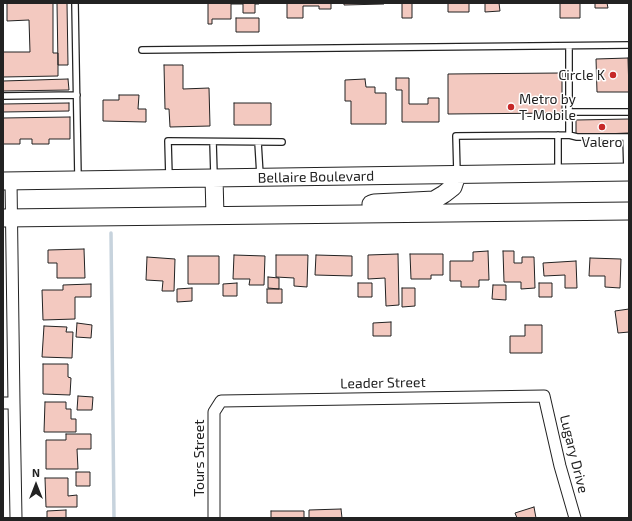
<!DOCTYPE html>
<html>
<head>
<meta charset="utf-8">
<style>
	body { margin:0 }
	#map { position:relative; width:632px; height:521px; overflow:hidden; background:#fff; font-family:"Exo 2",sans-serif }
	canvas { display:block }
	.frame { position:absolute; inset:0; border:4px solid #222; pointer-events:none }
	.north { position:absolute; left:16px; top:465px; width:40px; height:40px; -webkit-text-stroke:3px #fff; paint-order:stroke; rotate:0deg; font-size:11px; font-weight:700; line-height:16px; text-align:center; color:#222 }
	.north::after { content:''; display:block; margin:auto; width:14px; height:18px; background:#222; clip-path:polygon(50% 0,100% 100%,50% 72%,0 100%) }
</style>
</head>
<body>
<div id="map">
<canvas width="632" height="521"></canvas>
<div class="frame"></div>
<div class="north">N</div>
</div>
<script>
const ctx = document.querySelector('canvas').getContext('2d');
ctx.lineJoin = 'round';
const toPath = rows => new Path2D(rows.map(r => 'M' + r).join(''));
function trace(path, color, width, dash) { ctx.strokeStyle = color; ctx.lineWidth = width; ctx.lineCap = dash ? 'butt' : 'round'; ctx.setLineDash(dash || []); ctx.stroke(path); }
function fill(path, color) { ctx.fillStyle = color; ctx.fill(path, 'evenodd'); }
function drawText(font, color, halo, rows, align = 'center') {
  ctx.font = font + ' "Exo 2",sans-serif'; ctx.lineWidth = 3; ctx.setLineDash([]); ctx.textBaseline = 'middle'; ctx.strokeStyle = halo; ctx.fillStyle = color; for (const [text, x, y, turn = 0] of rows) {
    ctx.save(); ctx.translate(x, y); ctx.rotate((+turn || 0) * Math.PI / 180); ctx.textAlign = isNaN(turn) ? turn : align; if (halo) ctx.strokeText(text, 0, 0); ctx.fillText(text, 0, 0); ctx.restore();
  }
}
trace(toPath([
	[111,233,114,518]
]), '#c7d3dd', 3.5);
const building = toPath([
	[7,3,53,3,53,53,58,53,58,76,3,77,3,52,30,52,29,20,7,21,7,3],
	[57,3,67,3,68,65,58,65,57,3],
	[208,3,259,3,259,4,255,4,255,13,243,13,243,4,231,4,231,19,212,19,212,24,208,24,208,3],
	[287,3,331,3,331,9,319,9,319,6,303,6,303,18,287,18,287,3],
	[344,3,384,3,384,4,344,5,344,3],
	[402,3,412,3,412,18,402,18,402,3],
	[448,3,499,3,500,11,485,12,485,3,469,3,469,12,448,12,448,3],
	[560,3,580,3,580,18,560,18,560,3],
	[595,3,607,3,608,8,595,8,595,3],
	[236,18,259,18,259,32,236,32,236,18],
	[628,58,629,92,597,92,596,59,628,58],
	[164,65,183,65,183,89,209,88,210,126,170,127,169,109,165,109,164,65],
	[562,73,562,113,448,114,448,74,562,73],
	[396,78,409,78,409,104,428,104,428,98,439,98,439,122,402,122,402,90,396,90,396,78],
	[68,79,69,90,3,91,3,81,68,79],
	[365,79,366,87,375,87,375,93,386,93,386,124,351,124,351,101,345,101,345,80,365,79],
	[119,95,139,95,138,109,146,109,146,122,103,121,103,100,119,100,119,95],
	[69,103,69,111,3,112,3,104,69,103],
	[234,103,271,103,271,125,234,125,234,103],
	[70,117,70,139,49,139,49,144,32,144,32,139,20,139,20,144,3,144,3,118,70,117],
	[629,119,629,133,576,135,576,120,629,119],
	[84,249,85,278,57,278,57,263,48,263,48,250,84,249],
	[488,251,489,280,479,280,479,287,461,287,461,281,450,281,450,261,473,261,473,252,488,251],
	[503,251,514,251,514,263,522,263,522,257,534,257,535,288,521,289,521,282,504,282,503,251],
	[398,254,399,305,386,306,385,278,368,279,368,255,398,254],
	[410,254,443,254,443,275,431,275,431,279,411,279,410,254],
	[234,255,265,256,264,285,249,285,250,279,233,279,234,255],
	[276,255,308,255,307,287,294,286,294,278,276,277,276,255],
	[316,255,352,256,352,276,315,275,316,255],
	[188,256,219,256,219,284,188,284,188,256],
	[147,257,175,259,174,291,162,291,163,281,146,280,147,257],
	[590,258,621,259,620,288,605,287,605,276,589,276,590,258],
	[576,261,577,288,565,288,565,275,544,276,543,263,576,261],
	[268,277,279,278,279,289,268,288,268,277],
	[237,283,237,296,223,296,223,284,237,283],
	[358,283,372,283,372,297,358,297,358,283],
	[539,283,552,283,552,297,539,297,539,283],
	[91,284,91,297,75,297,75,319,43,320,42,290,63,290,63,285,91,284],
	[493,285,506,285,506,300,492,299,493,285],
	[192,288,192,301,177,302,177,289,192,288],
	[402,288,415,288,415,306,402,307,402,288],
	[267,289,282,289,282,303,267,303,267,289],
	[629,309,629,332,618,333,615,311,629,309],
	[391,322,391,336,373,336,373,323,391,322],
	[77,323,92,325,91,338,76,337,77,323],
	[525,325,542,325,542,353,510,353,510,336,525,336,525,325],
	[44,326,67,327,66,332,73,332,72,358,42,357,44,326],
	[43,364,68,364,68,377,71,378,70,395,43,394,43,364],
	[78,396,93,397,92,410,77,410,78,396],
	[45,402,66,402,66,409,71,409,71,419,76,419,76,432,44,432,45,402],
	[66,434,91,434,91,449,77,449,78,469,46,469,46,440,66,440,66,434],
	[76,472,90,472,90,486,76,486,76,472],
	[45,478,68,478,68,496,77,495,77,507,46,507,45,478],
	[534,507,536,518,517,518,515,513,534,507],
	[341,509,342,518,309,518,309,510,341,509],
	[66,510,66,518,47,518,47,511,66,510],
	[271,511,304,511,304,518,271,518,271,511]
]);
fill(building, '#f3c9c0');
trace(building, '#222', 1);
const service = toPath([
	[75,3,78,178],
	[569,46,569,135],
	[142,50,629,45],
	[3,96,77,95],
	[569,112,629,112],
	[558,135,558,171],
	[626,137,627,171],
	[213,142,214,175],
	[258,142,260,175],
	[457,173,456,136,569,135,577,137,629,137],
	[169,177,168,141,282,142]
]);
const minor = toPath([
	[11,181,14,403,16,518],
	[3,403,14,403],
	[214,518,214,412,221,401,544,396,560,466,575,518]
]);
const primary = toPath([
	[214,178,215,215],
	[3,181,629,172],
	[371,204,374,203,434,200,444,194,453,187,457,175],
	[3,218,629,211]
]);
trace(service, '#222', 8);
trace(minor, '#222', 13);
trace(primary, '#222', 19);
trace(service, '#fff', 5.5);
trace(minor, '#fff', 11);
trace(primary, '#fff', 17);
for (const [x, y, r, color] of [
	[613,75,4,"#c62828"],
	[511,107,4,"#c62828"],
	[602,127,4,"#c62828"]
]) { const dot = new Path2D(); dot.arc(x, y, r, 0, 2 * Math.PI); ctx.fillStyle = color; ctx.fill(dot); trace(dot, '#fff', 1.5); }
drawText('14px', '#222', '#fff', [
	["Circle K",605,75],
	["Metro by",519,99,"left"],
	["T-Mobile",519,115,"left"],
	["Valero",602,142,"center"]
], 'right');
drawText('14px', '#222', '#fff', [
	["Bellaire Boulevard",316,177,-1],
	["Leader Street",383,383,-1],
	["Lugary Drive",574,454,76],
	["Tours Street",199,458,-90]
]);
</script>
</body>
</html>
